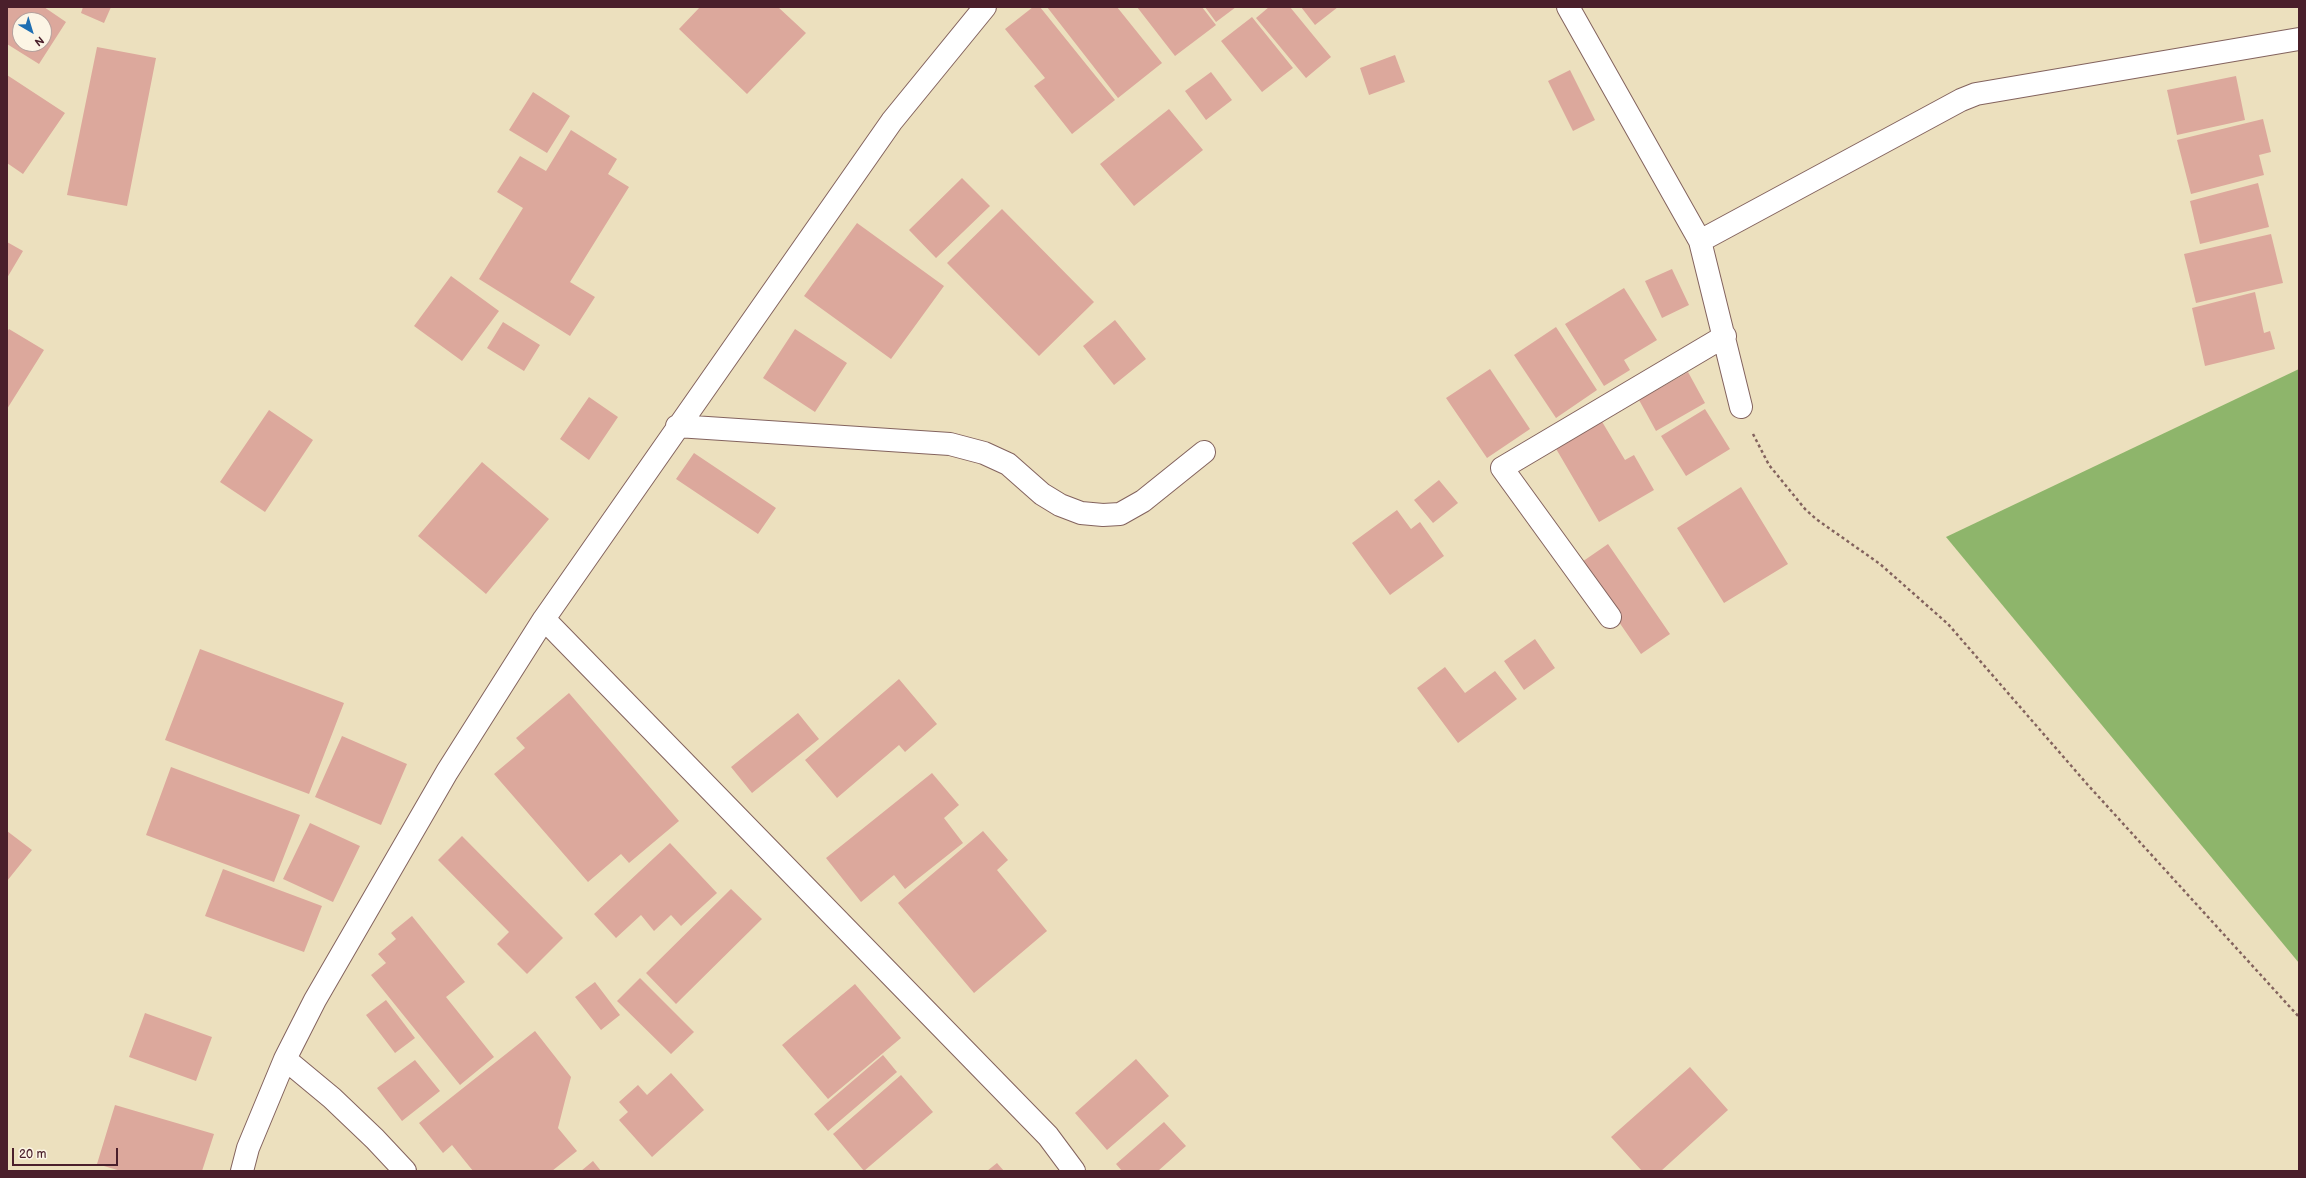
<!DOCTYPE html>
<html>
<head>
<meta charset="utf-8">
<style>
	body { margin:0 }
	#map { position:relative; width:2306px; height:1178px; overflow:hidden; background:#ece0be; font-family:"Balsamiq Sans",sans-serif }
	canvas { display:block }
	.frame { position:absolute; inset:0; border:8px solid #4a1f2b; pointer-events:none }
	.north { position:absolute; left:12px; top:12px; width:40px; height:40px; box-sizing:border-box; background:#fcf5e5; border:1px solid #b59f9b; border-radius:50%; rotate:142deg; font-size:11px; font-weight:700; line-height:16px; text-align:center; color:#4a1f2b }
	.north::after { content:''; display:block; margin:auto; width:14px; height:18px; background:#1f6fb2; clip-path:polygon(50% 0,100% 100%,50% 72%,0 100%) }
	.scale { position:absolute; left:12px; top:1148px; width:106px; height:18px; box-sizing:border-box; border:2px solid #4a1f2b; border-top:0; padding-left:5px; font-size:12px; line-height:14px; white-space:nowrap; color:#4a1f2b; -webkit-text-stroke:3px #fcf5e5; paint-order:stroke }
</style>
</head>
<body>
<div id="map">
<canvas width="2306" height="1178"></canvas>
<div class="frame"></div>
<div class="north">N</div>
<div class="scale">20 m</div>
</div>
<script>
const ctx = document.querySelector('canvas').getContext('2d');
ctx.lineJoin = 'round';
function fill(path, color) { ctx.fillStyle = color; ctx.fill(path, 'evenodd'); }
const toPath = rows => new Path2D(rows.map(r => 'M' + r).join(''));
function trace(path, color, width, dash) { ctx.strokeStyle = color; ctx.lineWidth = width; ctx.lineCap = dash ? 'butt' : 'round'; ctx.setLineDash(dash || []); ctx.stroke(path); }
fill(toPath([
	[2299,369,2299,963,1946,537]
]), '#8eb56b');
fill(toPath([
	[7,7,44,7,66,22,39,64,7,44],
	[20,20,44,20,44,44,20,44],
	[83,7,111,7,104,23,81,13],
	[700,7,778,7,806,33,747,94,679,29],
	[1033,7,1040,7,1115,100,1072,134,1034,86,1045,78,1005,29],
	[1047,7,1117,7,1162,63,1118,98],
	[1137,7,1202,7,1216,25,1175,56],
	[1205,7,1236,7,1216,22],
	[1269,7,1290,7,1331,57,1306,78,1256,18],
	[1301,7,1338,7,1315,25],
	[1252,17,1293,68,1262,92,1221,41],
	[97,47,156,58,127,206,67,195],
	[1395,55,1405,82,1369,95,1360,68],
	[1570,70,1595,120,1573,131,1548,81],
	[1211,72,1232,100,1206,120,1185,91],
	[7,75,65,113,23,174,7,163],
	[2236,76,2245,120,2177,135,2167,90],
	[533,92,570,116,547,153,509,130],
	[1169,109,1203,150,1134,206,1100,164],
	[2263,119,2271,152,2259,155,2264,175,2191,194,2177,140],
	[571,130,617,159,608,174,629,187,570,282,595,297,570,336,479,279,523,208,497,192,520,156,546,171],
	[962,178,990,206,936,258,909,230],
	[2258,183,2269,227,2200,244,2190,201],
	[1002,209,1094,302,1039,356,947,263],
	[857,223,944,286,891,359,804,296],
	[2271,234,2283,283,2196,303,2184,254],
	[7,242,23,251,7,278],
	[1672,269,1689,305,1662,318,1645,281],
	[451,276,499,311,462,361,414,326],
	[1624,288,1657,340,1624,360,1630,370,1604,386,1565,324],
	[2255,292,2264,333,2270,331,2275,349,2205,366,2192,308],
	[1115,320,1146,359,1114,385,1083,346],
	[503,322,540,345,524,371,487,348],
	[1556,327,1597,390,1556,418,1514,355],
	[9,329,44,350,7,409,7,332],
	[795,329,847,363,815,412,763,378],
	[1490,369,1530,429,1487,458,1446,398],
	[1688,372,1705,403,1656,431,1639,400],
	[589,397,618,417,589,460,560,439],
	[1705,409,1730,449,1686,476,1661,436],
	[269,410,313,440,265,512,220,482],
	[1601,420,1625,460,1634,455,1654,490,1599,522,1555,447],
	[694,453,776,508,758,534,676,479],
	[482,462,549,519,486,594,418,536],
	[1439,480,1458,503,1433,523,1414,500],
	[1741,487,1788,564,1724,603,1677,528],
	[1397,510,1411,529,1420,522,1444,556,1390,595,1352,543],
	[1608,544,1670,634,1641,654,1579,564],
	[1535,639,1555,668,1524,690,1504,661],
	[200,649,344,703,309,794,165,740],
	[1445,667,1465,693,1495,671,1517,699,1458,743,1417,688],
	[899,679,937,724,905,752,899,745,837,798,805,760],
	[569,693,679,821,629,863,621,854,588,882,494,774,525,748,516,738],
	[798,713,819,739,752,793,731,767],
	[342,736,407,764,381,825,315,797],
	[171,767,300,815,274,882,146,835],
	[932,773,959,805,944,818,963,843,905,889,894,875,861,902,826,858],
	[310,823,360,846,333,902,283,879],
	[7,831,32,850,7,881],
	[983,831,1008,860,997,870,1047,931,974,993,898,903],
	[462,836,563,938,527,974,497,944,509,932,438,860],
	[670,843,717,893,681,926,671,915,654,931,641,915,616,938,594,914],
	[223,869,322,906,304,952,205,916],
	[731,889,762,919,676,1004,646,973],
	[412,916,465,982,446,997,494,1057,460,1085,371,975,386,963,378,954,396,939,391,933],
	[640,978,694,1032,671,1054,617,1001],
	[595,982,620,1015,601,1030,575,997],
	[855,984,901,1038,828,1099,782,1045],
	[386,1000,415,1038,395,1053,366,1015],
	[145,1013,212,1037,196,1081,129,1057],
	[535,1031,571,1077,558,1128,577,1151,552,1171,473,1171,452,1145,443,1153,419,1123],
	[883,1055,897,1072,828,1131,814,1114],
	[1136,1059,1169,1096,1107,1150,1075,1113],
	[415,1060,440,1091,402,1121,377,1088],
	[1690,1067,1728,1110,1661,1171,1642,1171,1611,1137],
	[671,1073,704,1110,652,1157,619,1120,628,1112,619,1102,638,1085,647,1095],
	[901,1075,933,1112,864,1171,833,1134],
	[115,1105,214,1134,202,1171,121,1171,97,1164],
	[1164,1122,1186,1146,1158,1171,1122,1171,1116,1164],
	[593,1161,601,1171,581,1171],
	[997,1163,1004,1171,987,1171]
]), '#dca89c');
const minor = toPath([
	[1568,7,1700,241,1741,407],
	[1700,241,1961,100,1976,94,2299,39],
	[677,426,950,444,984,453,1008,464,1042,494,1060,505,1081,513,1103,515,1120,514,1143,501,1204,452],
	[1610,617,1502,468,1725,336],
	[544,619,1048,1136,1074,1171],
	[285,1059,332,1098,375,1139,405,1171],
	[242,1171,248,1148,285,1059,315,1000,447,772,544,619,892,121,985,7]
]);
trace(minor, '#83635e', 24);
trace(toPath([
	[1753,434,1769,465,1805,509,1816,519,1880,564,1948,624,2087,784,2299,1017]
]), '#83635e', 2.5, [3, 3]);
trace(minor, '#fff', 22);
</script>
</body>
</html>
